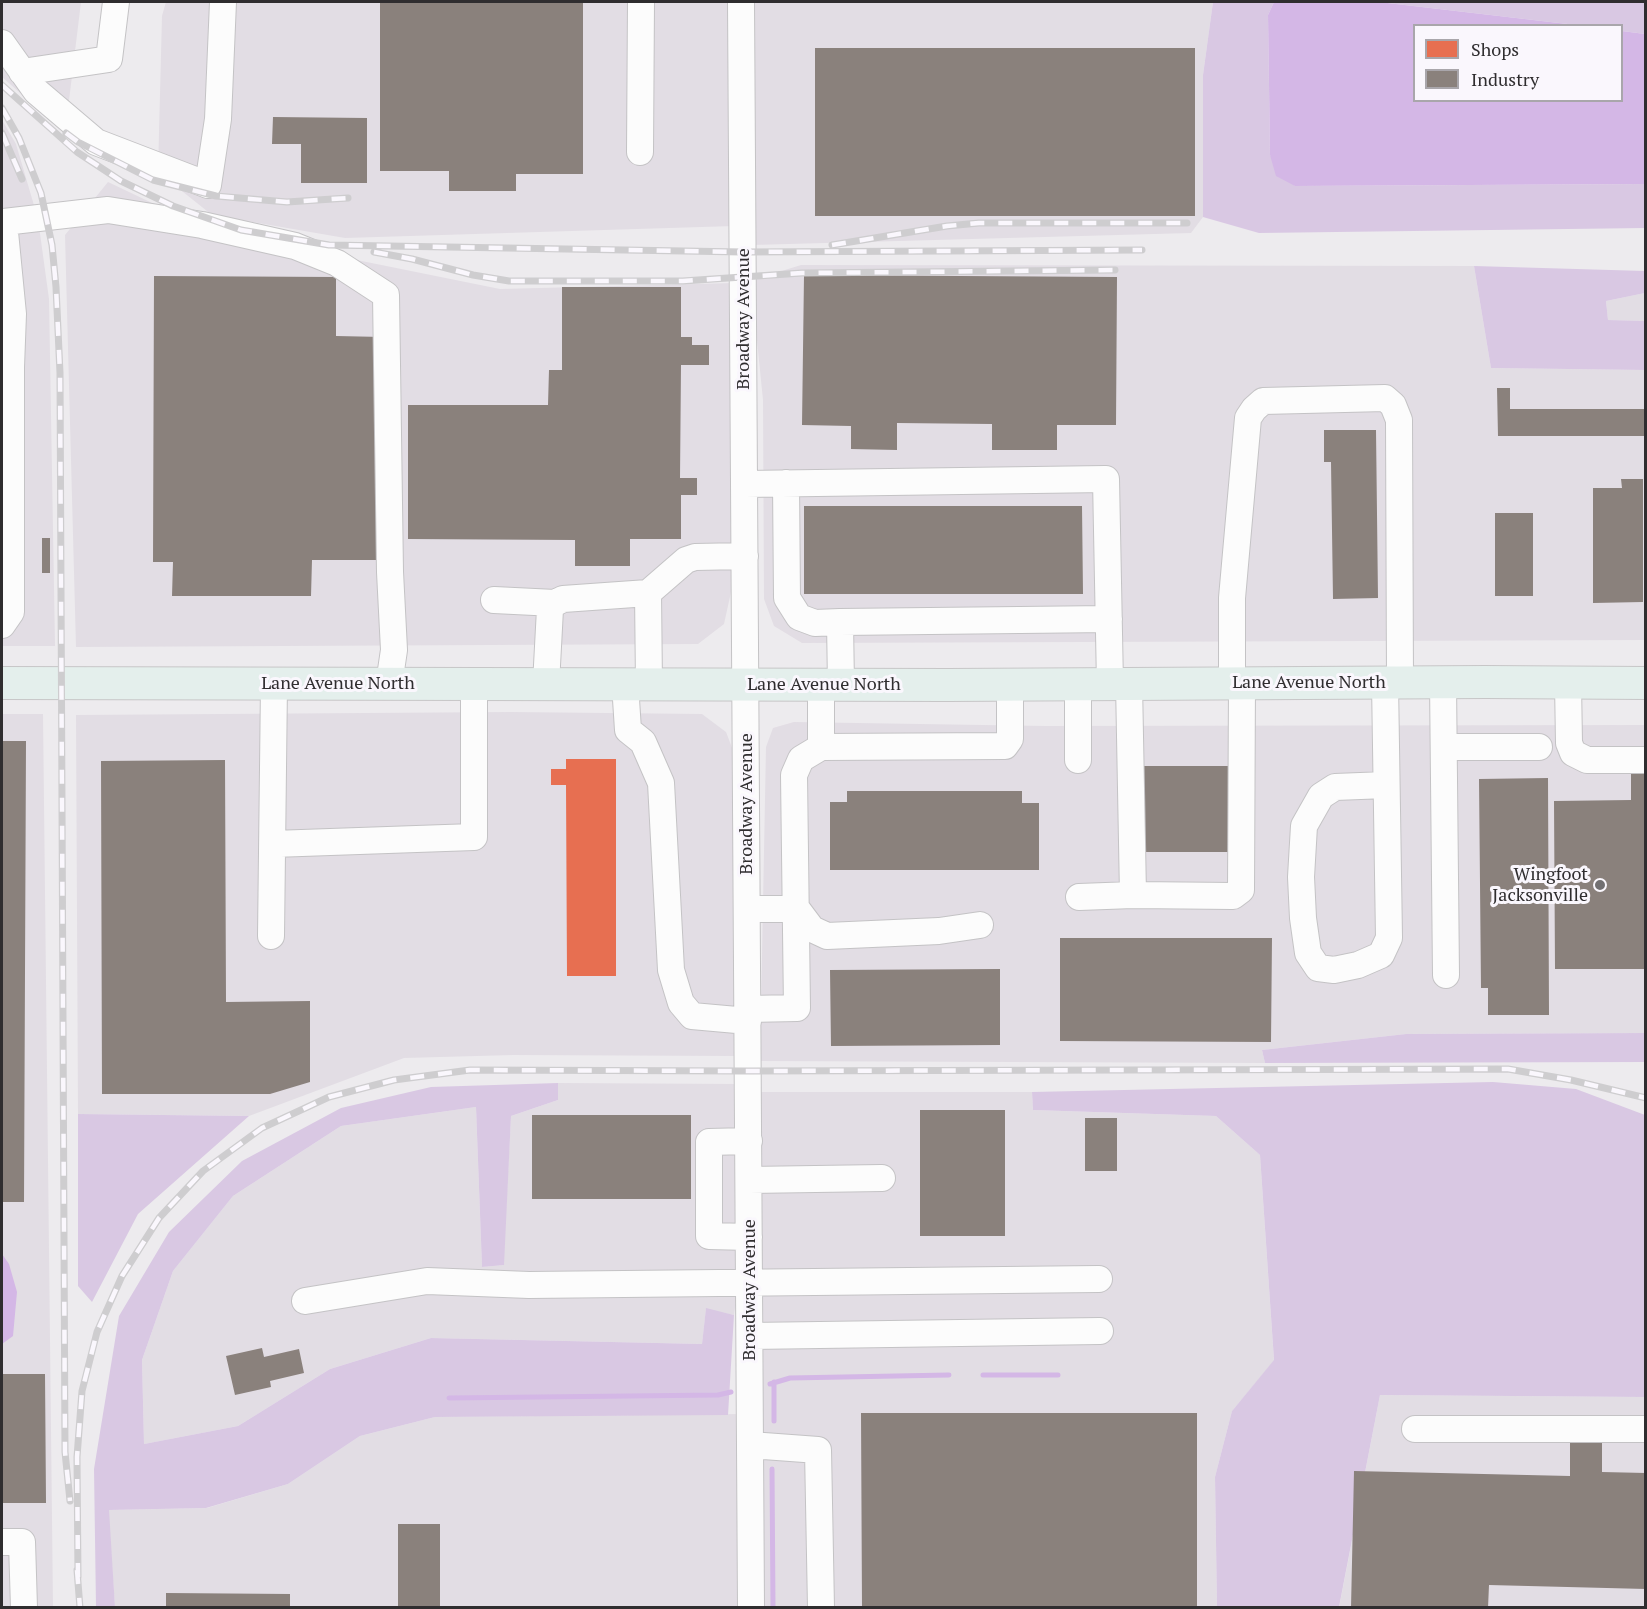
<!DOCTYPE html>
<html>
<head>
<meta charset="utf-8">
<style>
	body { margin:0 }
	#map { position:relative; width:1647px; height:1609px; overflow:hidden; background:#edebee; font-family:"PT Serif",serif }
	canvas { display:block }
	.frame { position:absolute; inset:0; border:3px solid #2f2d2f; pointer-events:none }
	.legend { position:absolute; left:1413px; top:24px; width:210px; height:78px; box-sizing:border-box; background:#faf7fd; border:2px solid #a9a6ab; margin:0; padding:8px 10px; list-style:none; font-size:18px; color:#2f2d2f }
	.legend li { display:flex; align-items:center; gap:12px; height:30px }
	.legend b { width:30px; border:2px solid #a9a6ab }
</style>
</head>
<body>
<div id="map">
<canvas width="1647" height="1609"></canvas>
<div class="frame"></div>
<ul class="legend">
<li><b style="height:16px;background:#e76f51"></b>Shops</li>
<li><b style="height:16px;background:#8a817c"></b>Industry</li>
</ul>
</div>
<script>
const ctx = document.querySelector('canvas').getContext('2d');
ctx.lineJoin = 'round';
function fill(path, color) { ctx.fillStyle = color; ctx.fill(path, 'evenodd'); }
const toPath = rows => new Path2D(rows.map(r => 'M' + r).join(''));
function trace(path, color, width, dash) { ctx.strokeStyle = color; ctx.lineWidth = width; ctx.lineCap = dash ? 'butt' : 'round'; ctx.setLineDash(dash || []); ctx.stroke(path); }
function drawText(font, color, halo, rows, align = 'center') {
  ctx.font = font + ' "PT Serif",serif'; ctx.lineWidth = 6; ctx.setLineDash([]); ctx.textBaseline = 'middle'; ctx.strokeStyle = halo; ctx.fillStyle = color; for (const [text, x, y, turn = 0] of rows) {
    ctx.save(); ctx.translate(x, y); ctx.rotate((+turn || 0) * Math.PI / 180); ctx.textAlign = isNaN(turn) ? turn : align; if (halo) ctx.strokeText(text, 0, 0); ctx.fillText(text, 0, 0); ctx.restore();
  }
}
fill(toPath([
	[2,2,81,2,66,125,27,99,2,77],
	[166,2,731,2,734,226,345,238,212,215,158,172,162,16],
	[750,2,1213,2,1203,75,1203,217,1191,233,752,245],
	[2,120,16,144,38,219,49,299,55,646,2,646],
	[108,182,171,212,243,237,500,289,734,283,731,436,731,592,724,624,698,644,76,647,65,235],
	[801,265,1474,266,1491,368,1645,370,1645,640,802,643,774,626,764,599,763,400,753,301,753,280],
	[1645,293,1645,321,1608,320,1606,301],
	[511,712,702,714,726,732,734,753,738,1056,513,1055,404,1058,249,1116,78,1114,76,715],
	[2,714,43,714,53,1607,2,1607],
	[794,722,1046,726,1645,725,1645,1033,1406,1034,1262,1050,1265,1063,760,1061,766,747,773,728],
	[558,1083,738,1084,741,1264,734,1315,706,1309,702,1344,431,1338,330,1369,238,1426,144,1444,142,1360,173,1271,233,1196,341,1126,476,1107,482,1267,503,1265,511,1116,558,1100],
	[760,1092,1032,1092,1033,1110,1216,1116,1260,1155,1274,1361,1232,1411,1215,1477,1217,1607,761,1607],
	[1380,1395,1645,1397,1645,1607,1339,1608],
	[741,1414,742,1607,115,1607,108,1510,207,1508,288,1484,360,1436,435,1417]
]), '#e2dde4');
fill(toPath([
	[1213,2,1274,2,1268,15,1270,155,1295,186,1645,184,1645,228,1259,233,1203,217,1203,75],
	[1379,2,1645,2,1645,34,1622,31,1622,26,1576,25],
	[1474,266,1645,271,1645,293,1606,301,1608,320,1645,321,1645,370,1491,368],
	[1645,1033,1645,1062,1265,1063,1262,1050,1406,1034],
	[1493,1082,1576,1089,1645,1115,1645,1397,1380,1395,1339,1607,1217,1607,1215,1477,1232,1411,1274,1360,1260,1155,1216,1116,1033,1110,1032,1092],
	[558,1083,558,1100,511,1116,504,1265,482,1267,476,1107,341,1126,233,1196,173,1271,142,1360,144,1444,238,1426,330,1369,431,1338,702,1344,706,1308,734,1315,728,1415,435,1417,360,1436,288,1484,206,1508,109,1510,115,1607,96,1607,94,1469,119,1316,169,1232,242,1161,341,1108,431,1087],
	[78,1114,249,1116,138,1214,92,1302,78,1286]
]), '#d9c8e3');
fill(toPath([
	[1274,2,1379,2,1576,25,1414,26,1414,100,1622,100,1622,31,1645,34,1645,184,1295,186,1276,176,1270,155,1268,15],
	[2,1254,9,1264,17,1292,13,1336,2,1344]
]), '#d4b7e6');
fill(toPath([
	[566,759,616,759,616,976,567,976,566,785,551,785,551,769,566,769]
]), '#e76f51');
fill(toPath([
	[380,2,583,2,583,174,516,174,516,191,449,191,449,171,380,171],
	[815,48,1195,48,1195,216,815,216],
	[273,117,367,118,367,183,301,183,301,144,272,144],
	[804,275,1117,277,1116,425,1057,425,1057,450,992,450,992,424,897,423,897,450,851,449,851,426,802,425],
	[154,276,336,277,336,336,383,337,382,560,312,560,311,596,172,596,173,562,153,562],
	[562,287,681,287,681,337,692,337,692,345,709,345,709,365,681,365,680,478,697,478,697,495,681,495,681,539,630,539,630,566,575,566,575,540,408,539,408,405,548,405,549,370,562,370],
	[1497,388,1510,388,1510,409,1646,409,1646,436,1498,436],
	[1324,430,1376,430,1378,598,1333,599,1331,462,1324,462],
	[1621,479,1643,479,1643,602,1593,603,1593,488,1622,488],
	[804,506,1082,506,1083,594,804,594],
	[1495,513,1533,513,1533,596,1495,596],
	[42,538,50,538,50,573,42,573],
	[2,741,26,741,24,1202,2,1202],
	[225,760,226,1002,310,1001,310,1082,270,1094,102,1094,101,761],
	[1144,766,1228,766,1228,852,1144,852],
	[1631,768,1646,768,1646,969,1555,969,1554,801,1631,800],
	[1548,778,1549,1015,1488,1015,1488,988,1481,988,1479,779],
	[847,791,1022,791,1022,803,1039,803,1039,870,830,870,830,802,847,802],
	[1060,938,1272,938,1271,1042,1060,1041],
	[1000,969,1000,1045,831,1046,830,970],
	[920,1110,1005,1110,1005,1236,920,1236],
	[532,1115,691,1115,691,1199,532,1199],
	[1085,1118,1117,1118,1117,1171,1085,1171],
	[262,1348,264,1357,299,1349,304,1373,270,1381,271,1387,235,1395,226,1356],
	[2,1374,45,1374,46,1503,2,1503],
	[861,1413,1197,1413,1197,1608,862,1608],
	[1570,1441,1602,1442,1602,1472,1646,1473,1646,1589,1489,1585,1488,1608,1351,1608,1354,1471,1570,1476],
	[398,1524,440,1524,440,1608,398,1608],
	[166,1593,290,1594,290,1608,166,1608]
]), '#8a817c');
trace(toPath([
	[983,1375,1058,1375],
	[770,1384,790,1378,949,1375],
	[449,1398,718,1395,731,1392],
	[774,1421,774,1382],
	[772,1469,773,1608]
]), '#d4b7e6', 5);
const minor = toPath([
	[741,2,751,1608],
	[2,43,36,91,96,142,208,185,218,119,223,2],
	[22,72,109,59,116,2],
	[640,152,641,2],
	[2,222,4,222,13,314,11,367,11,612,2,625],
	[4,222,108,210,202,225,295,246,337,263,386,295,390,572,394,650,389,684],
	[786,483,787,598,799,617,815,623,840,622],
	[745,484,1106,479,1110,684],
	[648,593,649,685],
	[494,600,555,603],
	[1385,682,1389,938,1381,955,1358,965,1334,970,1318,968,1308,953,1303,918,1301,877,1304,826,1321,796,1335,787,1386,785],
	[1443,682,1446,975],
	[1129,683,1133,895,1233,896,1241,890,1242,683],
	[1232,683,1232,598,1248,418,1254,409,1263,401,1385,398,1393,405,1399,420,1400,682],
	[1568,683,1569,743,1573,753,1587,760,1646,760],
	[546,684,550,609,555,603,563,599,648,593,686,560,695,557,745,556],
	[625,684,628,730,643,742,661,783,671,970,681,1003,692,1016,748,1021],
	[821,685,821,747,1005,746,1010,739,1010,684],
	[841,685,840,622,1109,619],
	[1444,747,1539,747],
	[1078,760,1078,684],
	[273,844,474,837,474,684],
	[1079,897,1133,895],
	[748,909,797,909,812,929,827,936,939,931,980,925],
	[271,936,274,684],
	[748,1009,797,1008,794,775,801,759,821,747],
	[749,1141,709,1142,709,1236,749,1237],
	[749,1180,882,1178],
	[305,1301,427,1281,529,1285,1099,1279],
	[750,1336,1100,1331],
	[1415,1429,1646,1429],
	[750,1445,818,1450,821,1608],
	[2,1542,22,1542,24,1608]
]);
const major = toPath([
	[2,683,948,685,1485,682,1646,683]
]);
trace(minor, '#c4c3c5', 28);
trace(major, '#c7c6c7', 34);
trace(minor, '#fcfcfc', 26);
trace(major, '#e4efec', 32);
const rail = toPath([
	[2,85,77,152,121,181,173,206,241,230,329,245,743,252,1142,250],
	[2,108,19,138,41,193,52,245,56,287,60,373,65,1452,70,1501],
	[2,133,22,179],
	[66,133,78,142,153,180,216,196,287,202,348,198],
	[832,245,947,226,979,223,1187,223],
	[374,252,412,259,473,275,509,281,683,281,802,273,1115,270],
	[77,1570,80,1608],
	[78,1577,77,1457,82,1391,97,1332,122,1276,159,1218,203,1171,262,1128,329,1097,394,1080,470,1070,748,1071,1508,1069,1571,1080,1646,1098]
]);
trace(rail, '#cecdcf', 7);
trace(rail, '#faf7fd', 4.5, [14]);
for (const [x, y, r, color] of [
	[1600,885,6,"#727072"]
]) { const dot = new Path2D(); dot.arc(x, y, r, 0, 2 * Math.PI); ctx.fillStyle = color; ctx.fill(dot); trace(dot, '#faf7fd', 2); }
drawText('18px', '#2f2d2f', '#faf7fd', [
	["Broadway Avenue",744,319,-90],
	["Lane Avenue North",1309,683],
	["Lane Avenue North",338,684],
	["Lane Avenue North",824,685],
	["Broadway Avenue",747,804,-90],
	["Broadway Avenue",750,1290,-90]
]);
drawText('18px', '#2f2d2f', '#faf7fd', [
	["Wingfoot",1588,875],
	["Jacksonville",1588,896]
], 'right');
</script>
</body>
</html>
